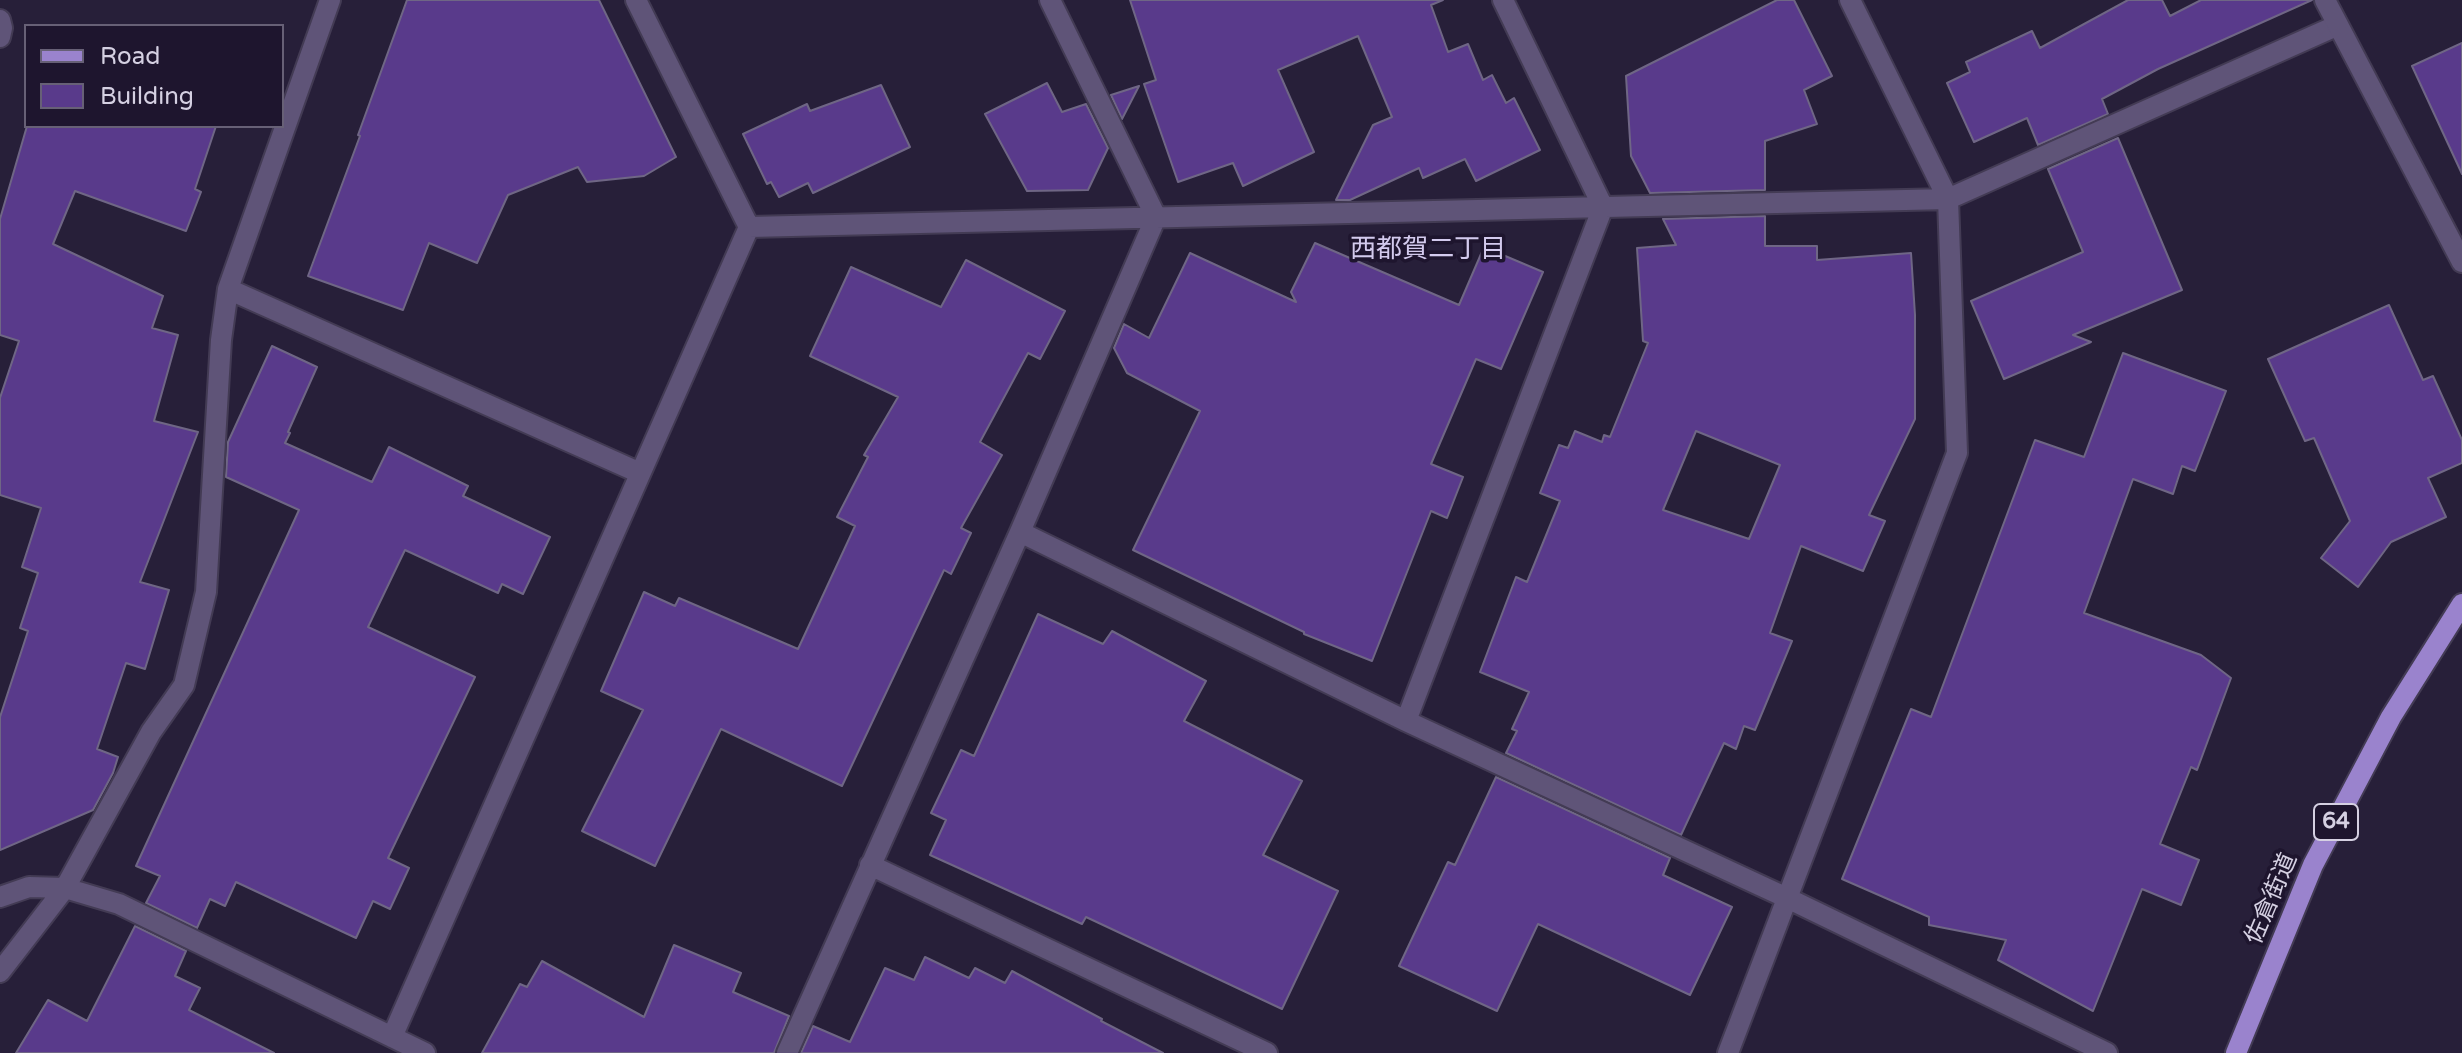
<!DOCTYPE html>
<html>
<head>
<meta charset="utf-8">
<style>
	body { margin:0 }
	#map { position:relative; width:2462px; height:1053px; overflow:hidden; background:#271f39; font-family:"Varela Round",sans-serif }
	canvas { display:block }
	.legend { position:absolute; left:24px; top:24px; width:260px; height:104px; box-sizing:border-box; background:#1e152e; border:2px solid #676076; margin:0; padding:10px 14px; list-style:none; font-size:24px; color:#d5d0e2 }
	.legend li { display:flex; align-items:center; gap:16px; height:40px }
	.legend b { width:40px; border:2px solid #676076 }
</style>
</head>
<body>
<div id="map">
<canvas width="2462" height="1053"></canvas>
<ul class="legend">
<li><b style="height:10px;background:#9a83cd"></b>Road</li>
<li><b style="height:22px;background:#593a8b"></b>Building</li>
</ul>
</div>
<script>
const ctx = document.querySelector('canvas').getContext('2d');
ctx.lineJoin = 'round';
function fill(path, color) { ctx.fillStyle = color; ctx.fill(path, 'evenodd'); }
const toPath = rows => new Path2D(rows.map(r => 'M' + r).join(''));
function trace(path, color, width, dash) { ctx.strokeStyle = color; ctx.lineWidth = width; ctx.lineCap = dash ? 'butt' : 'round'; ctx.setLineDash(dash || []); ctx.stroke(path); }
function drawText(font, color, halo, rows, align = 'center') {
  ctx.font = font + ' "Varela Round","Noto Sans JP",sans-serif'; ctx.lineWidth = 7; ctx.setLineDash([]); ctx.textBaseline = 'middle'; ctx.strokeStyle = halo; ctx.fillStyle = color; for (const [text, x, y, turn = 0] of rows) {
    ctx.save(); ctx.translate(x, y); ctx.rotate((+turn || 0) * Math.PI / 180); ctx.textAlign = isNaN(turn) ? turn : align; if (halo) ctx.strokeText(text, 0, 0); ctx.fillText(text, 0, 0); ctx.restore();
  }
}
const building = toPath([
	[407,0,599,0,676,157,644,176,587,182,578,167,508,195,477,263,429,243,403,310,308,276,360,136,358,135,407,0],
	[1130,0,1443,0,1431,5,1448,52,1468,44,1483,80,1492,75,1506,103,1514,98,1540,150,1476,181,1465,159,1423,178,1419,168,1350,200,1336,200,1373,125,1392,117,1358,36,1278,70,1314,152,1243,186,1233,163,1178,182,1144,84,1156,80,1130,0],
	[1777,0,1794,0,1832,76,1804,90,1817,124,1765,141,1765,190,1650,193,1631,156,1626,76,1777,0],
	[2128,0,2162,0,2170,16,2201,0,2312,0,2158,69,2102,99,2108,114,2038,145,2027,118,1974,142,1947,83,1970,72,1966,62,2032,31,2040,48,2128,0],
	[2462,43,2462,174,2412,66,2462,43],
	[1047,83,1062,112,1086,104,1108,148,1088,190,1027,191,985,114,1047,83],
	[881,85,910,147,813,193,808,183,779,197,771,182,767,184,743,134,807,104,810,111,881,85],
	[1139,86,1122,119,1111,95,1139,86],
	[27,126,216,126,195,189,201,192,186,231,75,191,53,244,163,296,152,328,178,335,154,421,198,432,140,582,169,590,145,669,126,663,97,749,118,757,113,773,93,810,0,850,0,717,28,631,20,628,38,573,22,567,41,508,0,495,0,398,19,341,0,335,0,219,27,126],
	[2118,138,2182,290,2073,335,2091,342,2004,379,1971,301,2083,252,2048,169,2118,138],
	[1765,216,1765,246,1817,246,1817,260,1911,253,1915,315,1915,419,1869,515,1885,521,1863,571,1801,546,1770,633,1792,641,1755,730,1744,726,1736,749,1724,743,1681,835,1506,753,1517,731,1512,729,1529,692,1480,672,1516,577,1527,582,1560,501,1540,493,1559,445,1568,448,1575,431,1602,442,1604,435,1610,437,1648,343,1643,341,1637,248,1676,245,1663,219,1765,216],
	[1696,431,1780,465,1749,539,1663,510,1696,431],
	[1315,243,1459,305,1484,247,1543,272,1501,369,1476,359,1431,464,1463,477,1447,518,1431,511,1372,661,1304,634,1304,632,1133,550,1200,411,1127,373,1114,348,1124,324,1149,338,1190,253,1296,302,1291,292,1315,243],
	[966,260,1065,311,1040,359,1028,353,980,442,1002,455,961,528,971,533,951,574,944,570,842,786,721,729,655,866,582,831,643,710,601,691,644,592,675,606,679,598,798,649,855,526,837,517,868,457,864,455,898,397,810,356,851,267,941,307,966,260],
	[2389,305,2423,380,2433,376,2462,440,2462,463,2428,478,2446,517,2391,542,2358,587,2321,558,2350,521,2314,438,2305,441,2268,359,2389,305],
	[272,346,317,367,288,432,290,433,285,443,372,482,389,447,468,486,463,496,550,537,523,594,502,584,498,593,405,550,368,627,475,677,388,858,409,868,390,909,373,901,356,938,236,882,225,906,210,899,197,928,146,903,160,876,136,866,299,510,226,477,228,442,272,346],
	[2123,353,2226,391,2195,471,2182,466,2173,494,2133,479,2084,613,2201,655,2231,678,2197,770,2191,767,2160,844,2199,860,2181,905,2142,889,2093,1011,1998,960,2006,940,1929,925,1929,917,1842,879,1911,709,1931,717,2035,440,2084,457,2123,353],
	[1038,614,1103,644,1112,631,1206,681,1184,721,1302,781,1263,855,1338,891,1282,1009,1086,917,1082,924,930,855,946,820,931,813,961,750,974,756,1038,614],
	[1496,777,1670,858,1663,875,1732,907,1690,995,1538,924,1497,1011,1399,966,1448,862,1455,865,1496,777],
	[135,926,186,951,175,976,200,988,189,1010,274,1053,16,1053,48,1000,87,1021,135,926],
	[674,945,741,973,733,992,789,1016,774,1053,482,1053,520,984,527,987,542,961,644,1017,674,945],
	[925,957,969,978,975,968,1005,983,1012,971,1102,1019,1101,1021,1163,1053,801,1053,813,1026,850,1042,885,968,914,980,925,957]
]);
fill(building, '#593a8b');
trace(building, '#6f6685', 2);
const minor = toPath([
	[636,0,749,227],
	[0,20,2,28,0,37],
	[228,289,640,473],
	[1020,532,1406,721,1785,897,2107,1053],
	[1406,721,1603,207,1503,0],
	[870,865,1267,1053],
	[0,897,29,887,65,888,119,904,425,1053],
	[0,972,65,888,151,732,184,685,206,592,221,340,228,289,330,0],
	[392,1037,749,227,1948,199,2336,26],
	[787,1053,1020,532,1156,217,1050,0],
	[1728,1053,1957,453,1948,199,1850,0]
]);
const tertiary = toPath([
	[2325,0,2462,262]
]);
const primary = toPath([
	[2236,1053,2313,865,2391,717,2462,604]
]);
trace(minor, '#433b54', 24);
trace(tertiary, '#433b54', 24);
trace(primary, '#433b54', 24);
trace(minor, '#5f5478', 20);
trace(tertiary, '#5f5478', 20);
trace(primary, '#9a83cd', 20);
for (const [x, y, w] of [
	[2336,822,44]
]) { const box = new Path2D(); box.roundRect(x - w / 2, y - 18, w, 36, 6); ctx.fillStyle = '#1e152e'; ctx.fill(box); trace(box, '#d5d0e2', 2); }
drawText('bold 22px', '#d5d0e2', null, [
	["64",2336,822]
]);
drawText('24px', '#d5d0e2', '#1e152e', [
	["佐倉街道",2272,899,-67]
]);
drawText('26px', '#d3caed', '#1e152e', [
	["西都賀二丁目",1428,250]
]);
</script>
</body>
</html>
